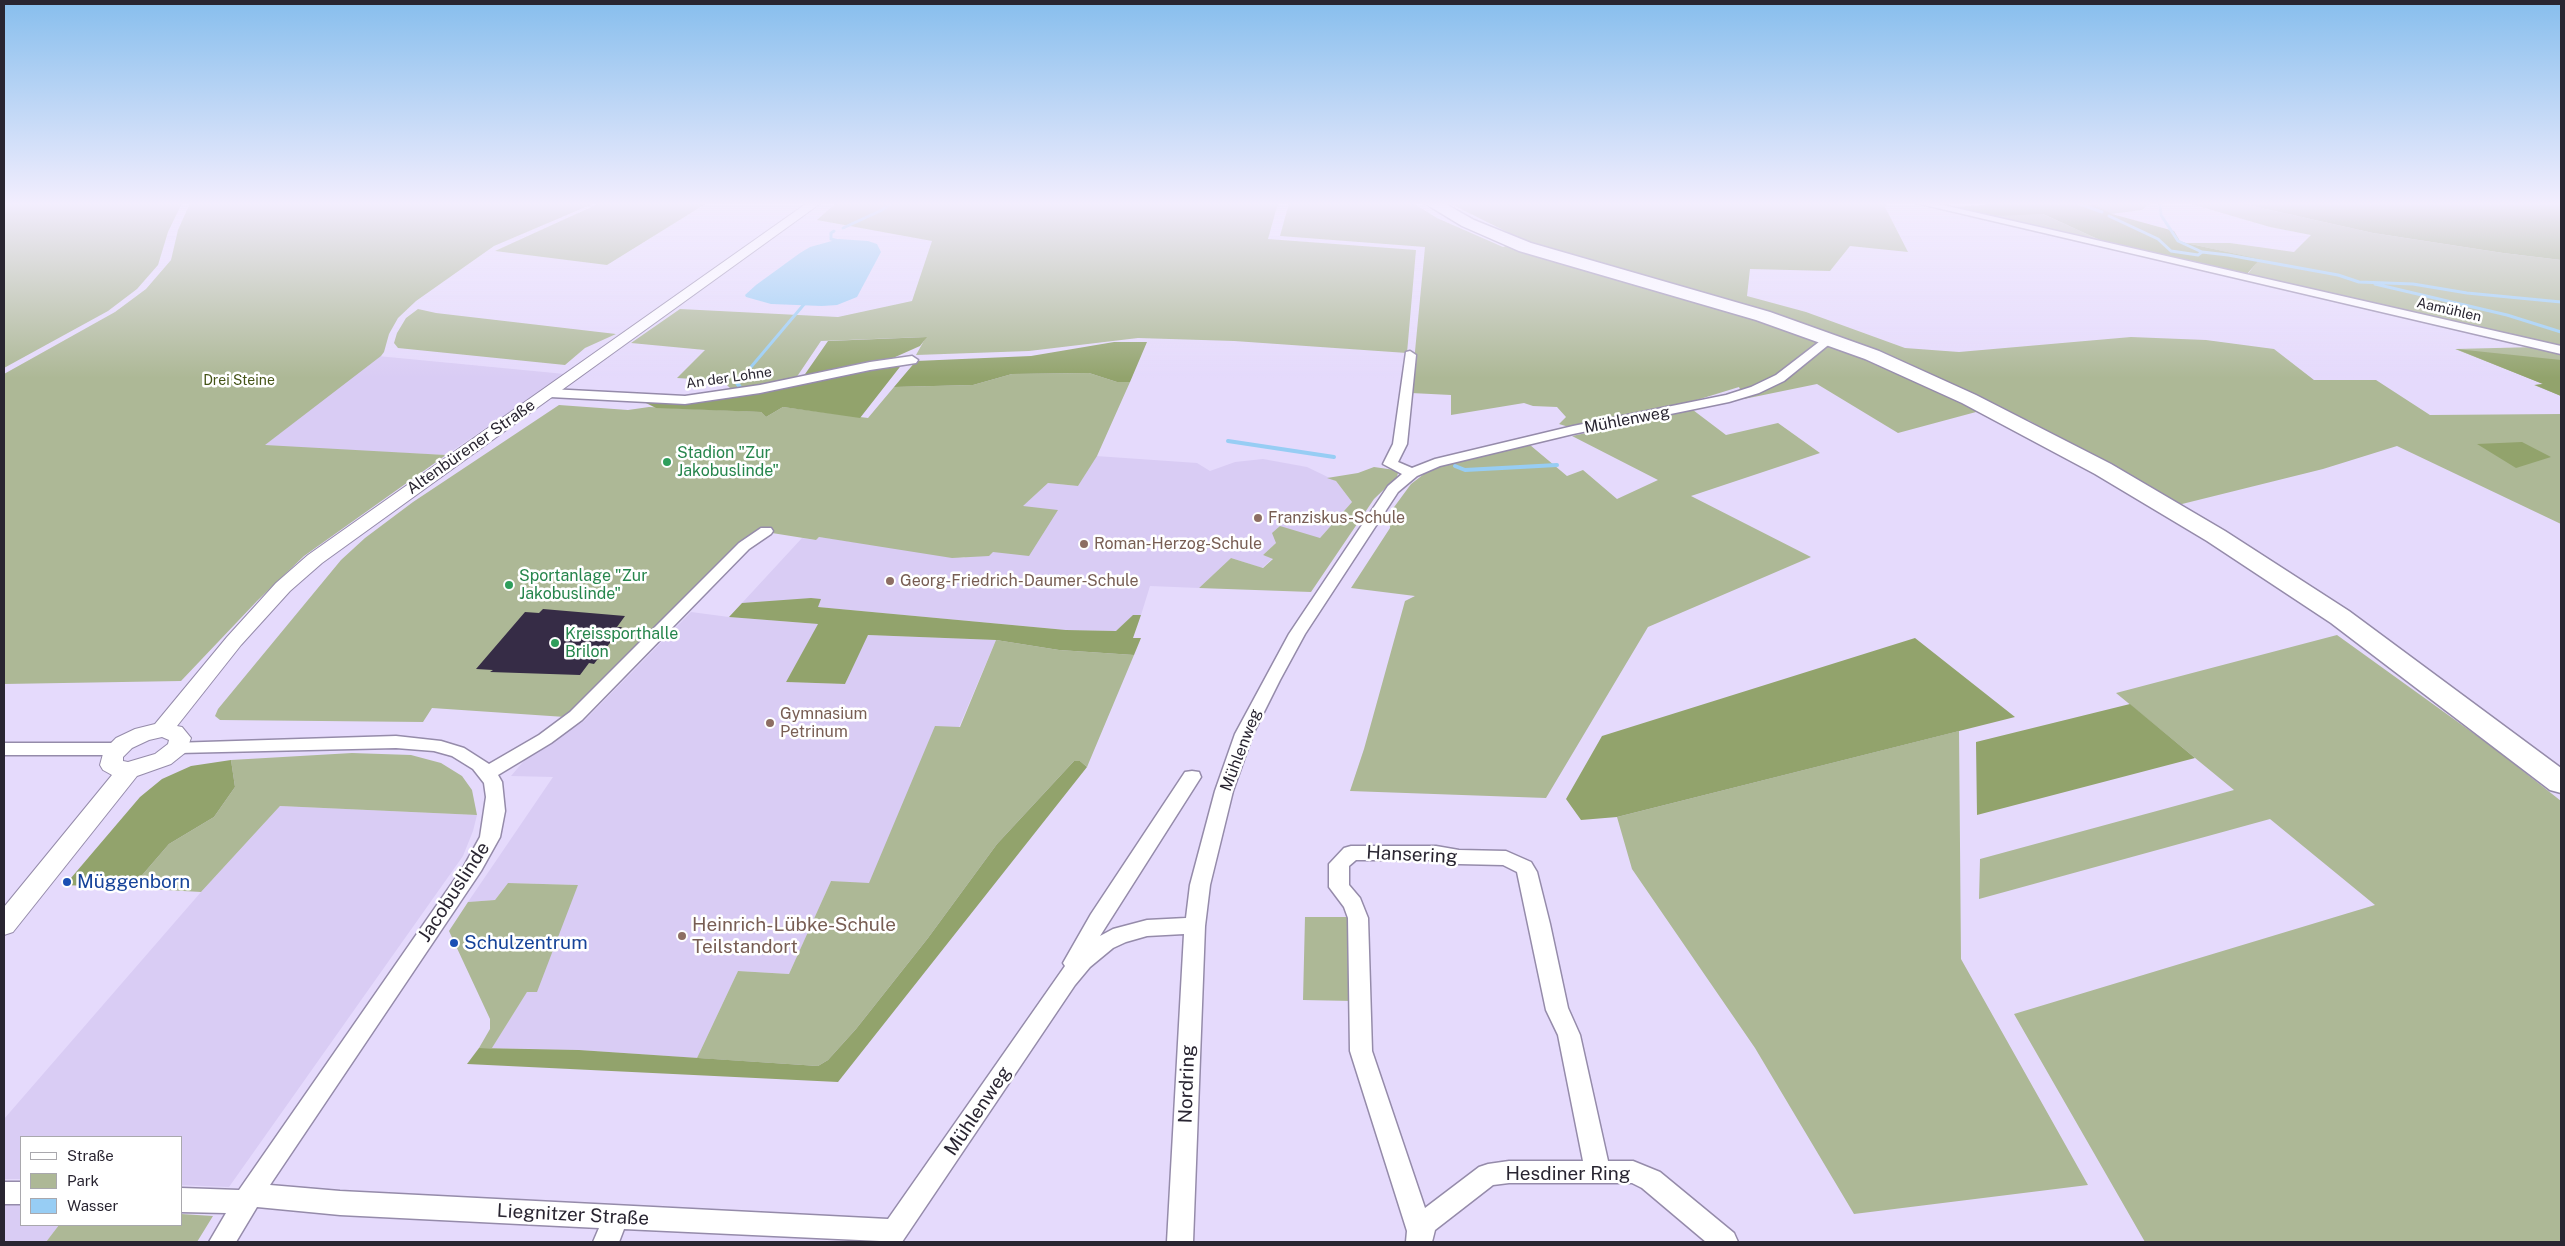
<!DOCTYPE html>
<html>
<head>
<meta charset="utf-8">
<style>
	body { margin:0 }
	#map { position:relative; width:2565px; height:1246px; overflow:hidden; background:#e5dafc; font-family:"Public Sans",sans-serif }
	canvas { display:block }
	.frame { position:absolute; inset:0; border:5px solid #292531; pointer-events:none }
	.legend { position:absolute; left:20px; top:1136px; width:162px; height:90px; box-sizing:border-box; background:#fff; border:1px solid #a9a8ad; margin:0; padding:6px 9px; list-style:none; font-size:15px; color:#292531 }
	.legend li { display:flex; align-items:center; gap:10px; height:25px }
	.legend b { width:25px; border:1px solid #a9a8ad }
</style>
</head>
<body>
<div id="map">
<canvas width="2565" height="1246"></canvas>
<div class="frame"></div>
<ul class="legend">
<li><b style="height:6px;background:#fff"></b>Straße</li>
<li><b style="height:14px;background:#adb896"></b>Park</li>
<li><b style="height:14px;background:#97cdf4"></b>Wasser</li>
</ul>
</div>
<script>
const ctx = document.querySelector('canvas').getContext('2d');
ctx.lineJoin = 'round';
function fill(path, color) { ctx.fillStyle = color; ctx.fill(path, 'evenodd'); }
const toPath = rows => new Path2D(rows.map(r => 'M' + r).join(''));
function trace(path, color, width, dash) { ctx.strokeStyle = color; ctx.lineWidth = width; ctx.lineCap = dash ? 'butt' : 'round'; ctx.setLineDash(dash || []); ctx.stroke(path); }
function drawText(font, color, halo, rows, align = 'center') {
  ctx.font = font + ' "Public Sans",sans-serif'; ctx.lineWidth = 5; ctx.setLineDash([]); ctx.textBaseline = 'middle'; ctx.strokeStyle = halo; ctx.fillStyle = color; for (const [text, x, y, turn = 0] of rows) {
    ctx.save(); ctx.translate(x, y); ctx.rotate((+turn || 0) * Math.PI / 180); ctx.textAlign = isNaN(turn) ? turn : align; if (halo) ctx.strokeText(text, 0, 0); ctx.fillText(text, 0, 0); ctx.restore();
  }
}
fill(toPath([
	[378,356,565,374,446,455,263,446],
	[1096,456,1197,463,1210,471,1235,462,1263,459,1307,467,1336,481,1352,502,1320,538,1276,543,1263,555,1273,558,1262,568,1231,558,1199,588,1150,586,1141,615,1133,616,1116,631,1066,630,817,607,742,603,802,538,816,540,819,537,964,558,1048,483,1078,486],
	[691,612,729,617,819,624,786,682,845,684,867,635,996,640,959,727,869,884,831,881,789,974,738,971,697,1058,579,1050,492,1048,527,992,578,885,508,883,495,900,468,902,553,777,511,776,528,756,584,721],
	[280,806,477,815,473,831,463,856,229,1187,181,1185,181,1137,21,1137,21,1179,4,1179,4,1119,201,892],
	[4,1204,21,1205,21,1225,59,1225,46,1242,4,1242]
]), '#d9ccf4');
fill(toPath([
	[4,203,182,203,168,232,158,265,137,289,108,311,4,368],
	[190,203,595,203,494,246,416,301,398,318,389,334,384,352,381,356,265,445,446,455,304,556,257,601,181,681,4,684,4,374,115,312,146,289,171,260,178,230],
	[600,203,707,203,607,265,495,251],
	[836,203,1278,203,1268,239,1416,250,1407,353,1234,341,1138,338,1029,351,916,355,926,337,821,341,794,381,732,390,726,384,709,380,677,378,705,350,631,343,680,309,838,317,912,301,932,241,817,220],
	[1289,203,1413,203,1437,218,1503,247,1523,240,1449,203,1886,203,1885,207,1908,252,1850,246,1830,271,1750,269,1747,296,1806,312,1905,348,1959,352,2131,337,2206,340,2274,349,2314,380,2376,380,2430,415,2561,414,2561,524,2397,446,2323,469,2178,505,2028,420,1976,412,1898,433,1817,384,1744,399,1739,387,1687,403,1572,428,1559,424,1566,417,1557,407,1533,406,1524,403,1451,415,1451,395,1411,393,1425,247,1280,236],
	[2090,203,2151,203,2142,210,2111,214],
	[2188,203,2239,203,2373,233,2503,253,2561,260,2561,346,2432,318,2248,274,2259,259,2186,243,2230,243,2294,252,2311,235,2270,227],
	[2024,213,2043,214,2102,241,1994,216],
	[418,309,436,313,616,334,585,348,565,365,398,348,394,343,397,333,406,318],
	[2536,347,2561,352,2561,396,2534,385,2543,384,2455,349],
	[1089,373,1117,382,1130,382,1097,456,1078,486,1048,483,1023,506,1058,510,1029,556,993,552,989,556,952,558,819,537,816,540,772,533,760,529,664,617,565,717,432,708,423,722,220,720,215,716,218,709,341,560,365,538,413,502,559,405,628,410,649,407,761,412,766,417,783,407,868,418,894,387,973,385,1012,374],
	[1693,410,1726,435,1778,423,1820,453,1691,496,1811,557,1648,627,1546,798,1350,791,1364,749,1405,601,1415,596,1351,588,1390,528,1389,514,1411,484,1424,474,1445,465,1530,445,1567,476,1583,470,1617,499,1658,480,1572,436],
	[1374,467,1395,470,1398,473,1397,477,1374,499,1311,592,1199,588,1231,558,1263,568,1273,559,1263,555,1276,543,1272,533,1280,526,1320,538,1352,502,1336,481,1327,478,1358,473],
	[2337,635,2494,748,2561,801,2561,1242,2145,1242,2014,1014,2375,905,2270,819,1979,899,1980,859,2234,790,2116,693],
	[996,640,1059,650,1134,655,1087,767,1080,761,1074,761,997,844,928,938,856,1029,828,1060,818,1066,697,1058,738,971,789,974,831,881,869,883,935,726,960,727],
	[1959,731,1961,959,2088,1185,1854,1214,1755,1048,1632,869,1617,817],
	[352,753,411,755,441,763,462,776,472,790,477,815,280,806,201,892,131,888,169,844,214,817,235,787,231,760],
	[508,883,578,885,537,992,527,992,492,1048,479,1048,490,1029,490,1019,449,931,468,902,495,900],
	[1305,917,1350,917,1353,1001,1303,1000],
	[181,1214,213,1216,197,1242,46,1242,59,1225,181,1225]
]), '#adb896');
fill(toPath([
	[2015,203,2090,203,2112,214,2174,231,2180,241,2186,243,2260,259,2247,274,2102,241,2043,214,1994,216,1951,207],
	[2239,203,2561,203,2561,260,2503,253,2373,233],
	[927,337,920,346,893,358,803,377,828,341],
	[1114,342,1147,342,1130,382,1117,382,1089,373,1012,374,973,385,894,387,916,361,1031,356],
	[2456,349,2561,360,2561,396,2535,385,2543,384],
	[903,363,860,418,783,407,766,417,761,412,656,408,640,400,681,402,782,388,829,375],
	[2522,442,2551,457,2516,468,2477,444],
	[811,598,821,599,818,607,1066,630,1116,631,1133,615,1141,615,1133,638,1141,638,1134,655,1059,650,996,640,868,635,845,684,786,682,818,624,729,617,742,603],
	[1915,638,2015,717,1617,817,1581,820,1566,799,1602,736],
	[2130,704,2195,758,1977,815,1976,742],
	[231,760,235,787,214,817,169,844,131,888,65,885,140,797,162,779,191,766],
	[1074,761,1080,761,1087,767,838,1082,467,1064,479,1048,579,1050,818,1066,828,1060,856,1029,928,938,997,844]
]), '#92a36c');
fill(toPath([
	[839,239,868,241,877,244,881,252,857,297,837,305,822,306,771,304,746,297,745,295,756,285,800,253,810,247]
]), '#97cdf4');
trace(toPath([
	[2077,203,2102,212],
	[2160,203,2161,215,2178,241,2202,252],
	[2109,216,2158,239,2171,251,2198,255,2202,252,2228,255,2338,275,2359,282,2413,284,2467,293,2561,302],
	[843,228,882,210,891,203],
	[834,231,831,233,831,239,839,241],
	[2375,284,2507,315,2561,332],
	[740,380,806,302]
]), '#97cdf4', 3);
trace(toPath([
	[741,379,737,383,742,390],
	[1228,441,1334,457],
	[1455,466,1465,470,1557,465]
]), '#97cdf4', 4);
fill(toPath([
	[543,609,625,616,617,627,622,627,594,664,589,663,580,675,490,672,493,670,476,669,525,612,539,613]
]), '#362c46');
const minor = toPath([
	[1916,203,1934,203,2561,346,2561,354,1916,203],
	[1828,335,1834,339,1832,342,1784,381,1759,393,1729,402,1573,434,1440,466,1417,476,1398,492,1305,634,1280,680,1253,734,1233,791,1210,885,1205,926,1193,1242,1167,1242,1184,934,1147,936,1126,942,1113,948,1090,967,1075,985,902,1242,624,1229,619,1242,593,1242,599,1228,340,1215,257,1207,236,1242,209,1242,226,1213,181,1212,181,1188,239,1190,464,866,480,837,486,797,484,783,473,769,452,756,434,751,396,748,178,753,172,751,169,747,172,743,396,736,441,741,464,748,489,764,539,735,570,712,739,543,761,528,771,528,773,531,771,534,749,549,582,720,551,743,498,775,502,782,505,811,500,837,481,871,270,1185,340,1191,888,1219,1065,966,1063,963,1091,914,1185,772,1192,771,1199,772,1201,777,1100,936,1113,929,1147,920,1186,918,1190,885,1215,791,1235,734,1289,634,1388,486,1402,474,1383,464,1393,444,1406,352,1410,351,1416,355,1407,444,1398,462,1412,468,1435,459,1573,426,1726,395,1751,387,1776,375,1828,335],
	[912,356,918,360,916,363,870,370,760,393,685,404,550,397,544,393,550,389,685,396,760,385,870,362,912,356],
	[4,743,117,743,123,745,126,749,123,753,117,755,4,755,4,743],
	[1351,846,1436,846,1459,850,1506,851,1531,862,1537,872,1550,924,1568,1008,1580,1035,1608,1161,1633,1161,1660,1172,1734,1233,1738,1242,1706,1242,1642,1188,1632,1183,1509,1183,1493,1185,1435,1230,1432,1242,1406,1242,1407,1231,1350,1051,1348,918,1344,907,1329,887,1329,864,1344,848,1351,846],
	[1356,860,1436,860,1459,864,1503,865,1517,872,1546,1010,1558,1035,1583,1161,1509,1161,1488,1164,1479,1167,1425,1208,1372,1051,1368,918,1360,898,1349,885,1349,866,1356,860],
	[4,1182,21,1182,21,1204,4,1204,4,1182]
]);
const tertiary = toPath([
	[807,203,821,203,322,563,290,591,241,645,177,726,182,727,191,738,186,752,171,764,137,776,13,932,4,935,4,907,112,775,103,770,100,765,104,750,116,738,135,729,155,724,227,637,276,583,308,555,807,203],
	[162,737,169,740,168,744,155,754,128,762,123,761,123,757,132,748,149,740,162,737]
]);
const primary = toPath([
	[1424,203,1444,203,1474,220,1531,243,1770,312,1879,351,1976,395,2111,464,2225,531,2349,611,2561,768,2561,793,2550,790,2331,623,2207,541,2095,474,1962,403,1865,359,1756,320,1519,251,1462,226,1424,203]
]);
trace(minor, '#958baa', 3);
trace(tertiary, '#958baa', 2);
trace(primary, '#958baa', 3);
fill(minor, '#fff');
fill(tertiary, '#fff');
fill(primary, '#fff');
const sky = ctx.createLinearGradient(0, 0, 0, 378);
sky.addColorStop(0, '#87beed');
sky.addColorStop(0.54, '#f3eefe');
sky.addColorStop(1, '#f3eefe00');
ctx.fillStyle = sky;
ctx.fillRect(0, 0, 2565, 378);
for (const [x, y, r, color] of [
	[667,462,5,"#2e9e5b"],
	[1258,518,5,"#8d6e63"],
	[1084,544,5,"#8d6e63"],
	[890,581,5,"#8d6e63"],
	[509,585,5,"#2e9e5b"],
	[555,643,5,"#2e9e5b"],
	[770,723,5,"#8d6e63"],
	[67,882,5,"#1a4fb4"],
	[682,936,5,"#8d6e63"],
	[454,943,5,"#1a4fb4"]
]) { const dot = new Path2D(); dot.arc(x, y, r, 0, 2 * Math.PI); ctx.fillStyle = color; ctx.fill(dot); trace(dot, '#fff', 2); }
drawText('14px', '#292531', '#fff', [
	["Aamühlen",2449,310,13],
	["An der Lohne",729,378,-8]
]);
drawText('14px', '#455417', '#fff', [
	["Drei Steine",239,381]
]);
drawText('16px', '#292531', '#fff', [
	["Mühlenweg",1627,420,-11],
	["Altenbürener Straße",471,447,-35],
	["Mühlenweg",1241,750,-69]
]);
drawText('16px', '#27864d', '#fff', [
	["Stadion \"Zur",677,453],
	["Jakobuslinde\"",677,471],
	["Sportanlage \"Zur",519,576],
	["Jakobuslinde\"",519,594],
	["Kreissporthalle",565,634],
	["Brilon",565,652]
], 'left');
drawText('16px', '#785e54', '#fff', [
	["Franziskus-Schule",1268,518],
	["Roman-Herzog-Schule",1094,544],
	["Georg-Friedrich-Daumer-Schule",900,581],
	["Gymnasium",780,714],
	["Petrinum",780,732]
], 'left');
drawText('19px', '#292531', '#fff', [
	["Hansering",1412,855,3],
	["Jacobuslinde",454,892,-57],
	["Nordring",1187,1084,-88],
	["Mühlenweg",978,1111,-56],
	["Hesdiner Ring",1568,1174],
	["Liegnitzer Straße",573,1215,3]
]);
drawText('19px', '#164399', '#fff', [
	["Müggenborn",77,882],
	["Schulzentrum",464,943]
], 'left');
drawText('19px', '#785e54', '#fff', [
	["Heinrich-Lübke-Schule",692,925],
	["Teilstandort",692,947]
], 'left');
</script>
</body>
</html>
